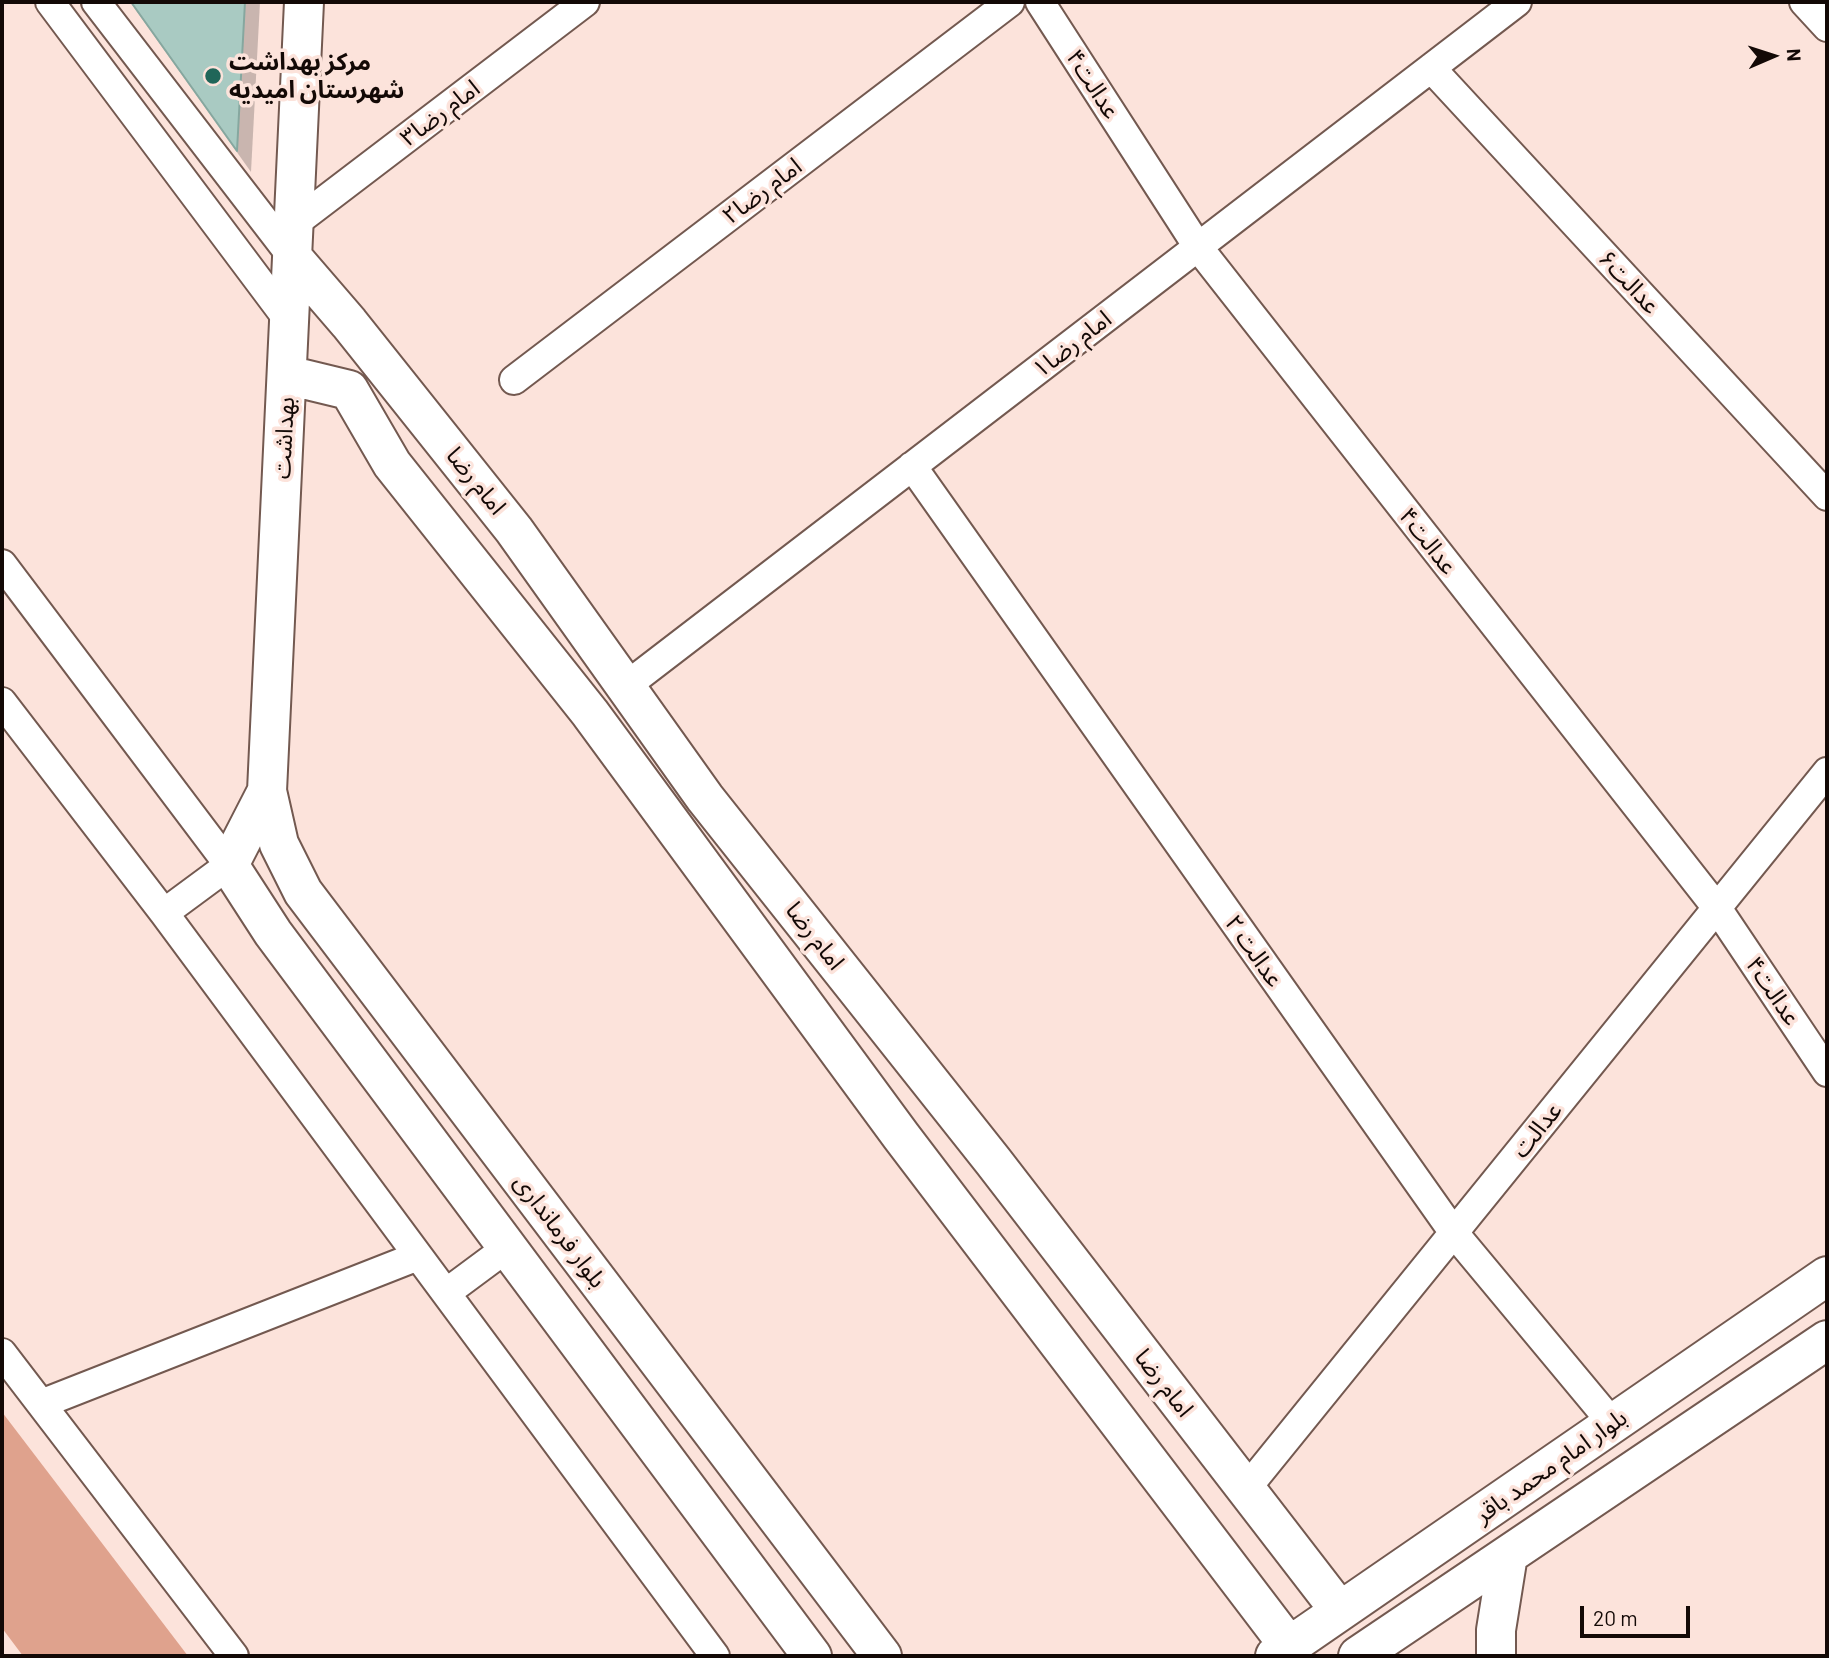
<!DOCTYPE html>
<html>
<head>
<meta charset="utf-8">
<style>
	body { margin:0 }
	#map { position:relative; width:1829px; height:1658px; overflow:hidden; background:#fce3db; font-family:Barlow,sans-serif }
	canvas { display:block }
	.frame { position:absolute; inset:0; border:4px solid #130906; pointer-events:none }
	.north { position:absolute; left:1738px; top:21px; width:70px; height:70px; -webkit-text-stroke:5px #fce3db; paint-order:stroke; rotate:87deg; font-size:19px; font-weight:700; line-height:28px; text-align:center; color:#130906 }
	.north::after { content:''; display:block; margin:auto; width:24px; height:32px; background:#130906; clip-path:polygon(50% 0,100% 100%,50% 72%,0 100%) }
	.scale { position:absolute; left:1580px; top:1606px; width:110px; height:32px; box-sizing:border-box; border:4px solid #130906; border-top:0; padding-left:9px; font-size:21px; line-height:24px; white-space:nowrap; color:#130906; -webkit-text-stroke:5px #fce3db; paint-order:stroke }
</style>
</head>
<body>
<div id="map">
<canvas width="1829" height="1658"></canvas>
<div class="frame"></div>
<div class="north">N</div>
<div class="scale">20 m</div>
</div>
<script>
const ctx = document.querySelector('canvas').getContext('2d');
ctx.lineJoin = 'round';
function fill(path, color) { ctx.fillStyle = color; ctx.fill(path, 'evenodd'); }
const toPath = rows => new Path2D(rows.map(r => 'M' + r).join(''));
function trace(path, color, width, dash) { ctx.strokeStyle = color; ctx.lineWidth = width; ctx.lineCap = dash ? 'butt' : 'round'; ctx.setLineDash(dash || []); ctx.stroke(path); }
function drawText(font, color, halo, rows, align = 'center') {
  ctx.font = font + ' Barlow,"Noto Sans Arabic",sans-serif'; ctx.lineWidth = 7; ctx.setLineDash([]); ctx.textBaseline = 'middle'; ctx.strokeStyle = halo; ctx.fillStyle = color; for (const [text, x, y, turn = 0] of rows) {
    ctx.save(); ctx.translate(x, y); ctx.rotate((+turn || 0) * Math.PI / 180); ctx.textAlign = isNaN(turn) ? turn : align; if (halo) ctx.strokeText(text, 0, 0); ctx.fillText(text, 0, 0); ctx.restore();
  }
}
fill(toPath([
	[2,1412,188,1656,23,1656,2,1628]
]), '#dfa28d');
fill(toPath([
	[130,2,260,2,251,172]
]), '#0003');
const building = toPath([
	[131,2,245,2,237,151,131,2]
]);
fill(building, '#a9cac2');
trace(building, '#86a79f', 2);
const street = toPath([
	[50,2,289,321],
	[96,2,293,258],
	[1040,2,1198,247,1717,908,1827,1072],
	[1804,2,1827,27],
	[1431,68,1827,496],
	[295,223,585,2],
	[514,380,1010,2],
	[912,466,1454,1233,1613,1424],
	[2,564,229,865,164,913],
	[626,686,1517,2],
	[2,702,164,913,715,1656],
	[446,1293,508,1247],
	[2,1353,234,1656],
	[41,1404,418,1256],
	[1246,1489,1827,772]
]);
const secondary = toPath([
	[304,2,267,791,229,865,273,933,812,1656],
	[293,258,349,323,514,530,705,798,993,1161,1340,1611],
	[287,375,349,390,392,464,590,713,901,1136,1289,1646],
	[267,791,279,844,303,892,882,1656],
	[1275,1656,1827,1276],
	[1358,1656,1827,1340],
	[1496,1656,1496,1630,1508,1555]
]);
trace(street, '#735950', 32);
trace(secondary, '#735950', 42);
trace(street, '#fff', 28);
trace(secondary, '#fff', 38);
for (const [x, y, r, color] of [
	[213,76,9,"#206659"]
]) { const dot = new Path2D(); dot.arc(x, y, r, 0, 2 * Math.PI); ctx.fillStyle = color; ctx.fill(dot); trace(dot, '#fce3db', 2.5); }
drawText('bold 24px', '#130906', '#fce3db', [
	["مرکز بهداشت",229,62],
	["شهرستان امیدیه",229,90]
], 'left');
drawText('24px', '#130906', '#fce3db', [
	["عدالت۴",1093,84,57],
	["امام رضا۳",440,113,-37],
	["امام رضا۲",762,191,-37],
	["عدالت۶",1629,282,47],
	["امام رضا۱",1072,344,-38],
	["بهداشت",284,438,-87],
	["امام رضا",476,481,51],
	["عدالت۴",1428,541,52],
	["امام رضا",815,936,52],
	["عدالت ۲",1254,951,55],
	["عدالت۴",1773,991,56],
	["عدالت",1537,1130,-51],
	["بلوار فرمانداری",560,1231,53],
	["امام رضا",1164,1383,52],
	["بلوار امام محمد باقر",1551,1466,-35]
]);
</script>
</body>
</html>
